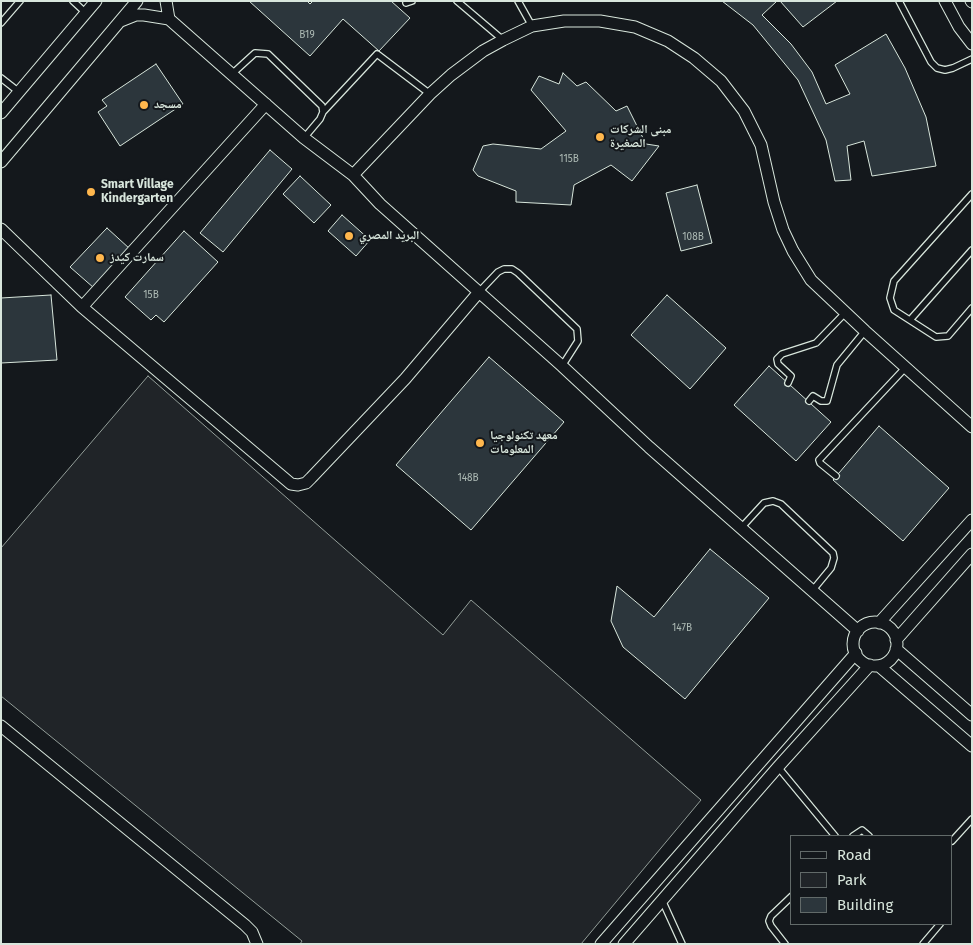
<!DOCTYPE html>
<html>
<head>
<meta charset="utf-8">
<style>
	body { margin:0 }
	#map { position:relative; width:973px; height:945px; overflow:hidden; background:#14181c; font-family:"Fira Sans",sans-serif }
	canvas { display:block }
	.frame { position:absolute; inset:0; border:2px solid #d8e6dc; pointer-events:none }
	.legend { position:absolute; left:790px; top:835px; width:162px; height:90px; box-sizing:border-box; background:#14181c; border:1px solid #626a69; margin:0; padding:6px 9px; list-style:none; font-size:15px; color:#d8e6dc }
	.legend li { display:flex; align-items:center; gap:10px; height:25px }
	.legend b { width:25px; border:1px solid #626a69 }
</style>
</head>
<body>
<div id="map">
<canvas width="973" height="945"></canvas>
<div class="frame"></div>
<ul class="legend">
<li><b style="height:6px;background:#14181c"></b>Road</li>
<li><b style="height:14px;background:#202428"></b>Park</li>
<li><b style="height:14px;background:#2c363c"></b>Building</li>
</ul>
</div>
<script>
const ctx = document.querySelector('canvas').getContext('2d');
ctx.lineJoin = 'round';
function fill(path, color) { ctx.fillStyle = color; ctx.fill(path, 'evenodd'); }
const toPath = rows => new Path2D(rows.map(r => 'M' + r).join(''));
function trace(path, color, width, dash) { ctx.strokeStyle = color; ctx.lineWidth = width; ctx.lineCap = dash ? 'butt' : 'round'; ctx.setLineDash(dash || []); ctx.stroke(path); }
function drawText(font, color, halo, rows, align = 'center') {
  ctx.font = font + ' "Fira Sans","Noto Naskh Arabic",sans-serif'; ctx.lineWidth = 4; ctx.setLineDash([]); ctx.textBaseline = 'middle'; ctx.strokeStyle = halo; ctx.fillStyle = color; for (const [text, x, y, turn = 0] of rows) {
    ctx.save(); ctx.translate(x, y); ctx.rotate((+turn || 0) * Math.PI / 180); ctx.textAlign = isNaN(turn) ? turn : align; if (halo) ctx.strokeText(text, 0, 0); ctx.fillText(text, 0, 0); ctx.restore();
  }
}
const green = toPath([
	[148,376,443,635,471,600,701,800,581,944,300,944,302,941,1,696,1,548,148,376]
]);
fill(green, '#202428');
trace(green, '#939e99', 1);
const building = toPath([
	[249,1,307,1,310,4,313,1,391,1,410,18,379,51,343,19,310,56,249,1],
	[722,1,777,1,762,15,791,44,812,72,826,104,850,94,835,65,886,34,905,68,926,117,936,166,872,176,864,141,847,146,851,180,835,181,826,140,798,80,753,25,722,1],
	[780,1,837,1,803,27,780,1],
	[156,64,183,104,120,146,98,112,107,106,102,100,156,64],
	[563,73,577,86,586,82,616,111,627,106,646,144,659,146,632,181,611,165,574,185,571,205,516,202,516,191,478,176,473,170,483,146,493,144,541,149,566,131,531,90,539,76,559,84,563,73],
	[270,150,292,169,223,252,200,233,270,150],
	[300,176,331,205,314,223,283,194,300,176],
	[697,185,712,243,681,251,666,193,697,185],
	[342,215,370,240,356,256,328,231,342,215],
	[107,228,130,249,94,288,70,267,107,228],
	[184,231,218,262,164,322,156,315,151,320,125,297,184,231],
	[51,295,57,360,1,363,1,298,51,295],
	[667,295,726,348,690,389,631,335,667,295],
	[489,357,564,422,471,530,396,465,489,357],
	[769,366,831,422,796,461,734,405,769,366],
	[879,426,949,488,903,541,833,480,879,426],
	[710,549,769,598,685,699,623,647,611,621,617,586,654,617,710,549]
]);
fill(building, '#2c363c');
trace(building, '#d8e6dc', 1);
const lane = toPath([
	[73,1,86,13],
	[457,1,503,40],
	[518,1,532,26],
	[899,1,931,62,937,68,945,70,953,68,972,59],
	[406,3,412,1],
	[1,23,20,1],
	[232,74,255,53,268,54,322,106,323,112,320,119,304,138],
	[1,78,19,92],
	[323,112,377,54,430,94],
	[972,194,894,281,890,298,894,310,936,337,948,336,972,308],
	[479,292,498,272,504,269,512,269,518,273,577,329,578,341,562,366],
	[910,320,972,250],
	[788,383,791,376,778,364,777,359,782,354,816,343,846,312],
	[809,401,813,396,821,401,827,401,837,365,865,331],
	[836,476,820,463,819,460,906,367],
	[741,528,764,503,773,501,781,504,833,553,834,558,831,568,812,591],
	[778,767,835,836],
	[853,836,862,830,869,836],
	[952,841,972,819],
	[662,900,682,944],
	[785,944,771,926,769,921,771,916,792,896],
	[923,944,940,924]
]);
const street = toPath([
	[166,1,169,19],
	[945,1,959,27,972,44],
	[971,1,972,2],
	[121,21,136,15,144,15,169,19,304,138,353,175,380,204,562,366,649,447,858,631],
	[1,113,96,1],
	[1,162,137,1],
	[353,175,430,94,451,75,483,51,503,40,532,26,564,21,600,21,635,27,668,41,694,58,721,81,744,111,761,145,774,202,783,230,793,251,811,280,865,331,972,427],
	[1,229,82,307,291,484,298,485,306,483,311,478,405,379,479,292],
	[82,307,266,104],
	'853 644a22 22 0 1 1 44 0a22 22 0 1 1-44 0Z',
	[879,623,972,520],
	[896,640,972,554],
	[896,649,972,715],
	[879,666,972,746],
	[1,726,245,925,252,932,257,944],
	[601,944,856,653],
	[624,944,778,767,870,665]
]);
trace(lane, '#d8e6dc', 8);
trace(street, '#d8e6dc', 13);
trace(lane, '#14181c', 5.5);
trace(street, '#14181c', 11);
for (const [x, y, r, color] of [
	[144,105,5,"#ffb74d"],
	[600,137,5,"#ffb74d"],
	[91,192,5,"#ffb74d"],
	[349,236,5,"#ffb74d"],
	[100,258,5,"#ffb74d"],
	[480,443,5,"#ffb74d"]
]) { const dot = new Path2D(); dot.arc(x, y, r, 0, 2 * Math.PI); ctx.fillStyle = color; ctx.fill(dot); trace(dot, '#14181c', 2); }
drawText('10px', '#adbab4', null, [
	["B19",307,35],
	["115B",569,159],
	["108B",693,237],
	["15B",151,295],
	["148B",468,478],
	["147B",682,628]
]);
drawText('bold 12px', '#d8e6dc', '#14181c', [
	["مسجد",154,105],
	["مبنى الشركات",610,130],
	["الصغيرة",610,144],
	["Smart Village",101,185],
	["Kindergarten",101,199],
	["البريد المصري",359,236],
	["سمارت كيدز",110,258],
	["معهد تكنولوجيا",490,436],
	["المعلومات",490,450]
], 'left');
</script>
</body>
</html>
